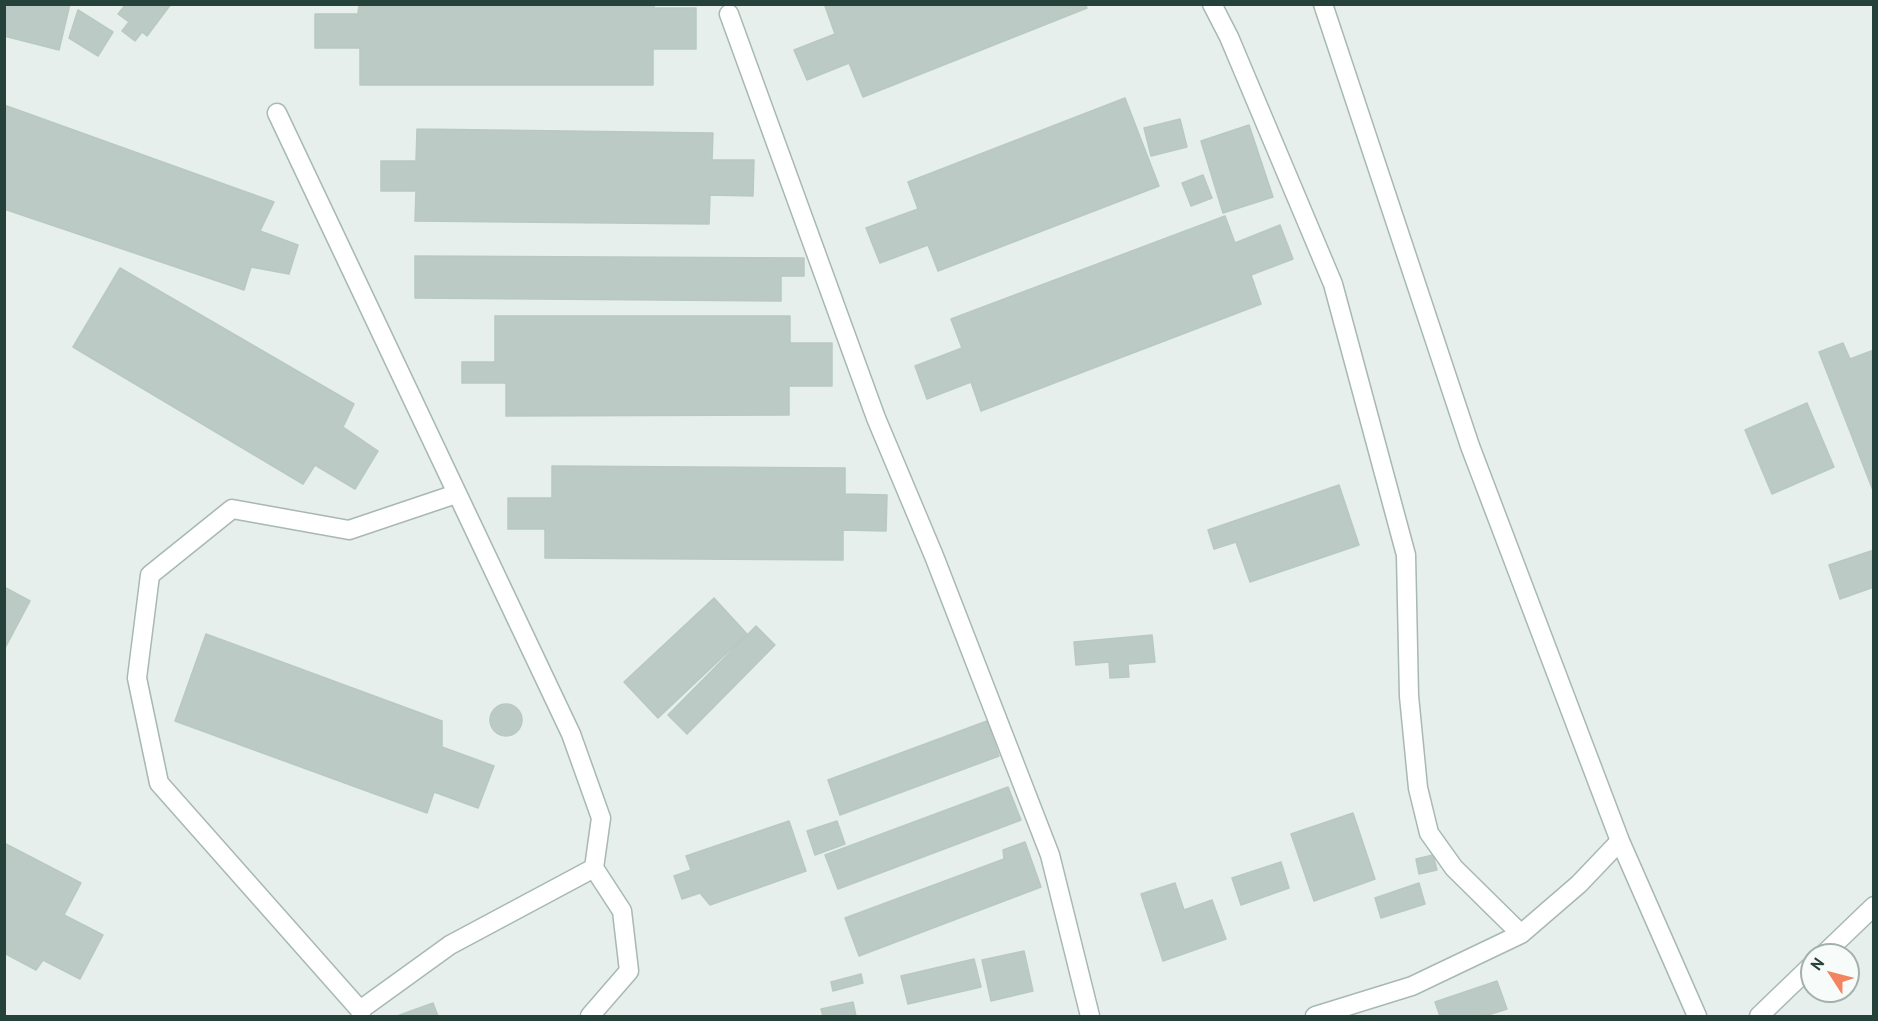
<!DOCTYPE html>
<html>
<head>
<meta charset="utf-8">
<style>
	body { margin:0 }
	#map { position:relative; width:1878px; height:1021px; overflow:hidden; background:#e6efeb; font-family:"PT Sans",sans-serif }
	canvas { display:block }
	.frame { position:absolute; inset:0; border:6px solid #24423a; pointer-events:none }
	.north { position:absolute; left:1800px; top:943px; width:60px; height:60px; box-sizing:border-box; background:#f7fbf9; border:2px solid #a3b1ad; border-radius:50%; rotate:306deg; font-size:16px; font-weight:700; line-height:24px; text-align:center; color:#24423a }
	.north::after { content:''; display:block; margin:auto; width:21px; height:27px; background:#f4845f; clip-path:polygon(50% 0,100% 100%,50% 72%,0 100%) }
</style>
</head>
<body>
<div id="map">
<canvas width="1878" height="1021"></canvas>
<div class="frame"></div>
<div class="north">N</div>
</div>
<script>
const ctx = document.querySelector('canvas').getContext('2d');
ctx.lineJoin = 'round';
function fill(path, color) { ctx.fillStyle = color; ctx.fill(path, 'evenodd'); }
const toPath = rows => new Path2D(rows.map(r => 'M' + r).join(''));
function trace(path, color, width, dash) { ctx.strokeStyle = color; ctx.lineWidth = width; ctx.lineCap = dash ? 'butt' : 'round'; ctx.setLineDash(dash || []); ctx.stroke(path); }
const building = toPath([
	[4,4,70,4,59,50,4,36,4,4],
	[126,4,171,4,147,36,142,32,135,41,122,31,129,22,118,14,126,4],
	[359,4,654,4,654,8,696,8,696,49,653,49,653,85,360,85,360,48,315,48,315,14,358,14,359,4],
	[829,4,1085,4,1087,8,863,97,849,63,807,80,794,50,835,34,825,6,829,4],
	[78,10,113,32,98,56,69,38,78,10],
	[1125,98,1159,186,938,271,928,245,880,263,866,228,918,209,908,182,1125,98],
	[4,105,274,202,260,231,298,245,289,274,251,267,244,290,4,209,4,105],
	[1180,119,1187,147,1151,156,1144,128,1180,119],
	[1249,125,1273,197,1223,213,1201,141,1249,125],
	[417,129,713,133,712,160,754,160,753,196,710,195,709,224,415,221,416,191,381,191,381,161,416,161,417,129],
	[1203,175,1212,198,1191,206,1182,183,1203,175],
	[1225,216,1235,243,1280,225,1293,259,1251,275,1261,304,981,411,971,382,927,399,915,366,962,348,951,319,1225,216],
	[415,256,804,258,804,276,781,276,781,301,415,298,415,256],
	[120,268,354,404,343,427,378,451,355,489,315,465,303,484,73,347,120,268],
	[495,316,790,316,790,343,832,343,832,386,789,386,789,415,506,416,506,383,462,383,462,362,495,362,495,316],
	[1843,343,1850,359,1874,350,1874,493,1819,352,1843,343],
	[1807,403,1834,467,1772,494,1745,430,1807,403],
	[552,466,845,468,845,494,887,495,886,531,843,530,843,560,545,558,545,529,508,529,508,498,552,498,552,466],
	[1339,485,1359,545,1250,582,1236,542,1214,549,1208,530,1339,485],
	[1874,550,1874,587,1840,599,1829,565,1874,550],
	[4,587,30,601,4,650,4,587],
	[714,598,747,634,658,718,624,682,714,598],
	[756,626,775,645,687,734,668,715,756,626],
	[206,634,442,721,442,747,494,766,478,808,434,792,427,813,175,721,206,634],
	[1152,635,1155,662,1128,664,1129,677,1110,678,1109,662,1076,665,1074,642,1152,635],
	'490 720a16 16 0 1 1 32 0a16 16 0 1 1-32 0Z',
	[987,721,999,756,840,815,828,780,987,721],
	[1008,787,1021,820,838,889,825,855,1008,787],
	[1353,813,1375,879,1314,901,1291,834,1353,813],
	[789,821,806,871,710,905,700,893,682,899,674,876,691,870,686,856,789,821],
	[837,821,845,844,815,855,807,831,837,821],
	[1025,842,1041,887,859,956,845,918,1004,859,1003,850,1025,842],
	[4,843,81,883,64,915,103,935,80,979,43,960,36,970,4,953,4,843],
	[1433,855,1437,870,1419,874,1416,859,1433,855],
	[1281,862,1289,888,1241,905,1232,878,1281,862],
	[1175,883,1184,910,1212,900,1226,939,1163,961,1141,894,1175,883],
	[1419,883,1425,904,1381,918,1375,898,1419,883],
	[1024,951,1033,991,991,1001,982,960,1024,951],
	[974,959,981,987,908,1004,901,976,974,959],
	[861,974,863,983,833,991,831,982,861,974],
	[1497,981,1507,1009,1485,1016,1440,1016,1435,1002,1497,981],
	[853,1002,856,1016,823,1016,821,1009,853,1002],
	[433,1003,438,1016,397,1016,433,1003]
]);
fill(building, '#bbcac4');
trace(building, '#b8c9c2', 1.5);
const street = toPath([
	[1212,4,1229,37,1333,284,1406,555,1409,696,1418,788,1429,833,1454,868,1521,934],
	[1323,4,1470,446,1620,841,1697,1016],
	[729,14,876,418,934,556,1050,855,1090,1016],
	[277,113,571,734,601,818,594,868,622,911,629,971,590,1016],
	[1823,955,1874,906],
	[360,1010,159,783,137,678,150,575,232,509,349,530,456,494],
	[361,1016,360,1010,450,945,594,868],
	[1315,1016,1412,986,1521,934,1579,884,1620,841],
	[1759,1016,1812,965]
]);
trace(street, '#a8b8b2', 21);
trace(street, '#fff', 18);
</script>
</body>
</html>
